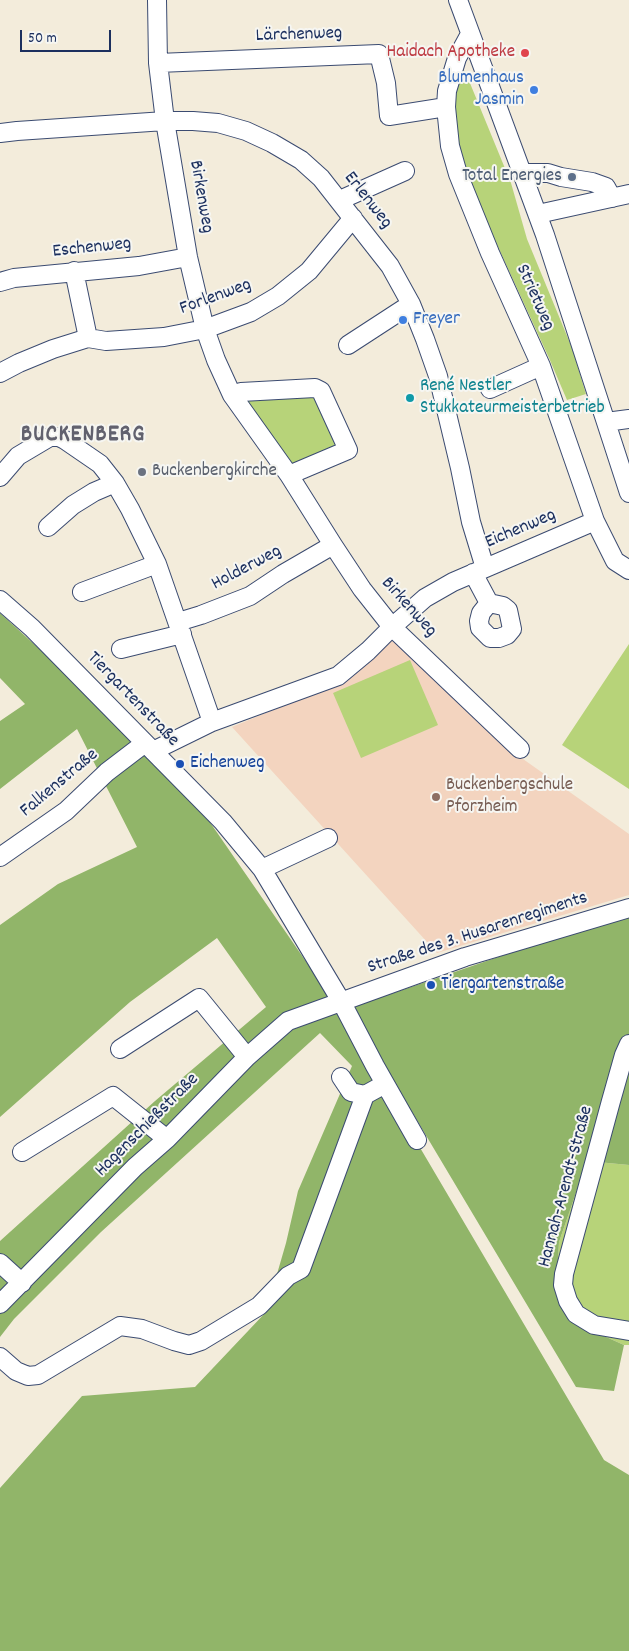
<!DOCTYPE html>
<html>
<head>
<meta charset="utf-8">
<style>
	body { margin:0 }
	#map { position:relative; width:629px; height:1651px; overflow:hidden; background:#f3ecdb; font-family:Dekko,sans-serif }
	canvas { display:block }
	.scale { position:absolute; left:20px; top:30px; width:91px; height:22px; box-sizing:border-box; border:2px solid #1b2f5e; border-top:0; padding-left:6px; font-size:15px; line-height:18px; white-space:nowrap; color:#1b2f5e; -webkit-text-stroke:4px #f6f6f2; paint-order:stroke }
</style>
</head>
<body>
<div id="map">
<canvas width="629" height="1651"></canvas>
<div class="scale">50 m</div>
</div>
<script>
const ctx = document.querySelector('canvas').getContext('2d');
ctx.lineJoin = 'round';
function fill(path, color) { ctx.fillStyle = color; ctx.fill(path, 'evenodd'); }
const toPath = rows => new Path2D(rows.map(r => 'M' + r).join(''));
function trace(path, color, width, dash) { ctx.strokeStyle = color; ctx.lineWidth = width; ctx.lineCap = dash ? 'butt' : 'round'; ctx.setLineDash(dash || []); ctx.stroke(path); }
function drawText(font, color, halo, rows, align = 'center') {
  ctx.font = font + ' Dekko,sans-serif'; ctx.lineWidth = 4; ctx.setLineDash([]); ctx.textBaseline = 'middle'; ctx.strokeStyle = halo; ctx.fillStyle = color; for (const [text, x, y, turn = 0] of rows) {
    ctx.save(); ctx.translate(x, y); ctx.rotate((+turn || 0) * Math.PI / 180); ctx.textAlign = isNaN(turn) ? turn : align; if (halo) ctx.strokeText(text, 0, 0); ctx.fillText(text, 0, 0); ctx.restore();
  }
}
fill(toPath([
	[391,636,523,759,629,834,629,895,437,953,232,727,340,682]
]), '#f3d4bf');
fill(toPath([
	[460,70,465,71,511,183,527,239,572,348,586,394,567,400,549,358,470,186,460,153,452,100],
	[315,388,347,449,290,470,243,395],
	[629,644,629,789,562,745],
	[410,660,438,725,361,758,333,693],
	[587,1161,629,1165,629,1345,624,1345,586,1328,557,1279,559,1242]
]), '#b7d379');
fill(toPath([
	[0,613,83,689,207,818,336,1005,604,1460,629,1475,629,1651,0,1651,0,1488,82,1396,195,1387,266,1312,286,1243,298,1191,352,1066,320,1033,101,1232,14,1319,0,1337,0,1241,155,1101,266,1007,217,938,130,1002,0,1117,0,925,58,884,137,847,77,729,0,789,0,721,25,704,0,678],
	[629,912,629,1165,587,1161,559,1242,557,1279,586,1328,624,1345,614,1391,576,1387,350,1008]
]), '#91b569');
const minor = toPath([
	[157,0,158,63,165,121,188,257,205,329,216,360,232,395,289,475,333,545,362,589,392,627,520,749],
	[458,0,545,235,629,493],
	[470,34,457,58,447,91,446,107,450,146,458,174,490,253,541,366,595,521,615,561,629,570],
	[158,63,379,54,386,83,389,116,446,107],
	[0,133,17,131,165,121,193,121,218,123,246,131,272,143,301,160,321,178,390,266,411,304,425,339,438,376,460,468,471,522,485,568],
	[522,173,548,173,561,177,592,182,606,187,612,198],
	[340,200,405,171],
	[538,214,629,194],
	[74,271,88,338,106,341,164,337,205,329,251,312,278,296,309,271,353,218],
	[0,282,14,278,139,266,188,257],
	[348,345,411,304],
	[0,373,19,363,53,349,88,338],
	[490,389,541,366],
	[232,395,241,392,315,388,321,391,348,450,289,475],
	[606,422,629,419],
	[0,477,18,456,50,437,59,437,65,440,100,464,115,483,130,509,157,564,212,722],
	[48,527,73,505,94,492,115,483],
	[473,573,489,603,503,606,508,610,512,629,507,635,499,638,490,638,480,628,479,621,481,613,489,603],
	[82,592,157,564],
	[0,600,32,628,153,751,223,822,262,869,341,1001,375,1066,417,1140],
	[178,622,201,615,250,596,283,574,333,545],
	[121,649,182,634],
	[153,751,212,722,338,676,368,651,392,627,425,598,453,582,595,521],
	[0,857,66,811,107,772,145,743],
	[262,869,328,838],
	[629,1044,624,1055,611,1101,564,1274,563,1285,568,1301,576,1314,594,1325,629,1331],
	[120,1049,199,998,247,1057],
	[341,1077,351,1092,365,1095],
	[22,1152,113,1096,167,1139],
	[0,1263,22,1283],
	[0,1304,135,1167,167,1139,247,1057,288,1021,465,957,629,908],
	[0,1357,16,1371,28,1376,38,1375,120,1326,142,1329,174,1341,189,1345,201,1341,259,1306,288,1276,301,1269,365,1095,385,1084]
]);
trace(minor, '#3b4b71', 20);
trace(minor, '#fff', 18);
for (const [x, y, r, color] of [
	[525,53,5,"#e0444e"],
	[534,90,5,"#3f7fe0"],
	[572,177,5,"#5c6f8a"],
	[403,320,5,"#3f7fe0"],
	[410,398,5,"#0f9aa8"],
	[142,472,5,"#6b7280"],
	[180,764,5,"#1a4fb4"],
	[436,797,5,"#8d6e63"],
	[431,985,5,"#1a4fb4"]
]) { const dot = new Path2D(); dot.arc(x, y, r, 0, 2 * Math.PI); ctx.fillStyle = color; ctx.fill(dot); trace(dot, '#f6f6f2', 2); }
drawText('19px', '#1b2f5e', '#f6f6f2', [
	["Lärchenweg",299,36,-2],
	["Birkenweg",200,197,80],
	["Erlenweg",367,201,52],
	["Eschenweg",92,249,-6],
	["Forlenweg",216,298,-20],
	["Strietweg",534,298,66],
	["Eichenweg",521,530,-23],
	["Holderweg",247,569,-28],
	["Birkenweg",408,608,48],
	["Tiergartenstraße",132,700,46],
	["Falkenstraße",60,784,-40],
	["Straße des 3. Husarenregiments",478,934,-18],
	["Hagenschießstraße",148,1126,-45],
	["Hannah-Arendt-Straße",567,1187,-75]
]);
drawText('19px', '#be3a42', '#f6f6f2', [
	["Haidach Apotheke",515,53]
], 'right');
drawText('19px', '#366cbe', '#f6f6f2', [
	["Blumenhaus",524,79],
	["Jasmin",524,101],
	["Freyer",413,320,"left"]
], 'right');
drawText('19px', '#4e5e75', '#f6f6f2', [
	["Total Energies",562,177]
], 'right');
drawText('19px', '#0d838f', '#f6f6f2', [
	["René Nestler",420,387],
	["Stukkateurmeisterbetrieb",420,409]
], 'left');
drawText('19px', '#5b616d', '#f6f6f2', [
	["Buckenbergkirche",152,472]
], 'left');
drawText('19px', '#164399', '#f6f6f2', [
	["Eichenweg",190,764],
	["Tiergartenstraße",441,985]
], 'left');
drawText('19px', '#785e54', '#f6f6f2', [
	["Buckenbergschule",446,786],
	["Pforzheim",446,808]
], 'left');
ctx.letterSpacing = '1px';
drawText('bold 24px', '#61616e', '#f6f6f2', [
	["BUCKENBERG",83,437]
]);
ctx.letterSpacing = '0px';
</script>
</body>
</html>
